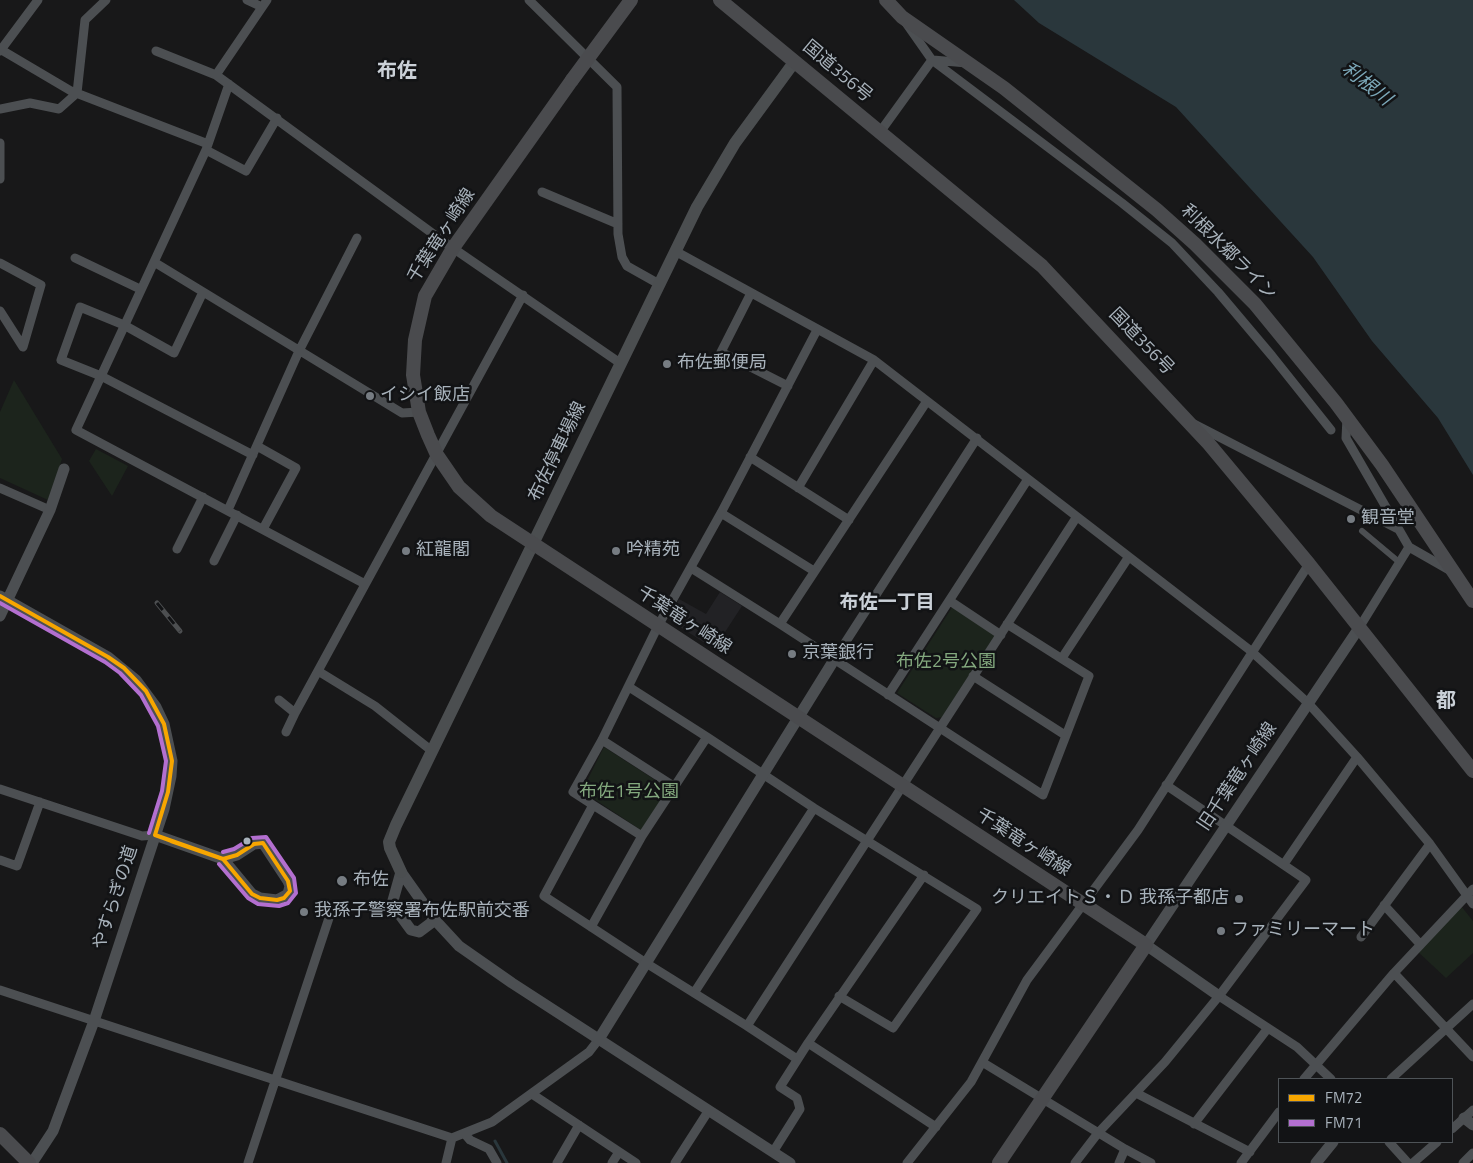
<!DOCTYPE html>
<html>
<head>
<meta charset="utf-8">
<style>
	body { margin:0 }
	#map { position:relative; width:1473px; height:1163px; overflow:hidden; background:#181819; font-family:"Titillium Web",sans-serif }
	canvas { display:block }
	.legend { position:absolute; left:1278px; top:1078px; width:175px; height:65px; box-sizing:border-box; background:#121315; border:1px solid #4e5357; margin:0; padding:6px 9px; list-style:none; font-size:15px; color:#a8b2bb }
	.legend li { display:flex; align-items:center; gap:10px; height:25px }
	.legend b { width:25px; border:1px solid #4e5357 }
</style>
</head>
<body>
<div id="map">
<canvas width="1473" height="1163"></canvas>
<ul class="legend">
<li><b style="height:6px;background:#f7a600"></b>FM72</li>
<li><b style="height:6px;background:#b36fd0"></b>FM71</li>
</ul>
</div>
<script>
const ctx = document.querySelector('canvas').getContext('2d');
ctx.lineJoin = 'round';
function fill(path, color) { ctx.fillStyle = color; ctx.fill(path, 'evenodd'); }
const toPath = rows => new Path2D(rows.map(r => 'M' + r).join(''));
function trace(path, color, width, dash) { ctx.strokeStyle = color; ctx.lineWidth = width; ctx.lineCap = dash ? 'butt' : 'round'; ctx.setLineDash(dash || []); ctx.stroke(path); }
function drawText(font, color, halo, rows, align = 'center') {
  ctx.font = font + ' "Titillium Web","Noto Sans JP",sans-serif'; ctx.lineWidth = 5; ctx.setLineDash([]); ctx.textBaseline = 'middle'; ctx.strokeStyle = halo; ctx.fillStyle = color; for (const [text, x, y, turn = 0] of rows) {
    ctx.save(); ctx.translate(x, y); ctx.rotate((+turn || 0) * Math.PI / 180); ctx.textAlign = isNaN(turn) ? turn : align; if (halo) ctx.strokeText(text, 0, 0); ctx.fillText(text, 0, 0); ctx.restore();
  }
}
fill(toPath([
	[720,592,742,606,714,649,668,619,679,599,706,614]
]), '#222225');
fill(toPath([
	[14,380,62,459,48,500,0,478,0,412],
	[96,449,128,466,112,496,89,461],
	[953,606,996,634,942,717,936,718,897,693],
	[604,747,669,789,641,830,582,791],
	[1461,906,1473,921,1473,953,1446,978,1417,951]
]), '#1c241c');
fill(toPath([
	[1014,0,1473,0,1473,475,1438,418,1372,341,1313,257,1176,107,1039,23]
]), '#2a373c');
trace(toPath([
	[495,1141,507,1163]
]), '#2a373c', 3);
trace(toPath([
	[1362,531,1399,562]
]), '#4c4f52', 6);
trace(toPath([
	[247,0,262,7],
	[529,0,617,87,618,234,622,257,627,266,659,284],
	[906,23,932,60,1122,203,1172,243,1218,292,1272,356,1331,430],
	[0,49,71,91,208,144],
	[0,51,38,0],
	[156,51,216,75,447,244,620,363],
	[933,60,967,63],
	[216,75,267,0],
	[229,84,206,150,76,430,365,584],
	[0,109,30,103,59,109,77,93,85,20,106,0],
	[880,132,932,60],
	[0,143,0,179],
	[206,150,246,171,277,118],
	[542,192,618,224],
	[675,251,874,360,1251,651,1308,703,1357,757,1430,844,1473,904],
	[75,258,140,289],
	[154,262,402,413,419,412],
	[0,263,41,285,23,347,0,311],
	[203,292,174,353,124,325,80,307,61,360,101,376,253,455],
	[751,293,721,352,788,386],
	[817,330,721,513,658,626,602,740,573,792,593,805,544,896,646,963,747,1026,1076,518],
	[1347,418,1346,438,1409,547,1451,571],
	[1194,424,1398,529],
	[257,446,296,468,263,529],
	[750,457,849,520],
	[0,488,50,510],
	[798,488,874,360],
	[228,510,299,351,357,238],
	[721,513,814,571],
	[177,549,203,497],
	[214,561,237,515],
	[691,568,780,624,1043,795,1089,676,1007,624],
	[950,601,1001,635],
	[780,624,927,401],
	[1359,628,1409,547],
	[1062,658,1128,558],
	[834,660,977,438],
	[318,671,375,706,432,751],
	[973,676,1065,735],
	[888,695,1028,479],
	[279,700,295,713,286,732],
	[295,713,523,295],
	[707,737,814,808,977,909,893,1028,839,996],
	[602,740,675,787],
	[0,789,142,836,155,835],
	[593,805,642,836,707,737,629,687],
	[0,860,17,866,40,802],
	[1284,864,1357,757],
	[1384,905,1420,944],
	[591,927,642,836],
	[1361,937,1430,844],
	[1394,973,1473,1057],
	[0,990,452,1138,492,1122,589,1052,599,1039],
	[694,993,814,808],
	[1219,996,1297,1047,1331,1079],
	[747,1026,797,1059],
	[808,1043,924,875],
	[982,1062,1125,1149,1119,1163],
	[1304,1079,1394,973,1473,889],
	[1391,1079,1473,1004],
	[1136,1093,1250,1152],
	[532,1094,636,1163],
	[1194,1124,1268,1028],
	[1452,1129,1473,1110],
	[465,1134,470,1140,489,1149,497,1163],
	[1389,1142,1408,1163],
	[1125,1149,1151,1163],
	[773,1152,800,1109,797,1098,780,1087,808,1043,936,1127],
	[248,1163,330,915],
	[446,1163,452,1138],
	[557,1163,579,1125],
	[612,1163,619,1152],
	[675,1163,709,1110],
	[907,1163,971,1082,1027,980,1138,830,1309,564],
	[1075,1163,1098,1133,1165,1062,1219,996,1306,880,1166,785],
	[1241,1163,1279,1112],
	[1413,1163,1437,1142],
	[1463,1163,1473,1153]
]), '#4c4f52', 9);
trace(toPath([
	[0,596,108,657,136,680,156,707,164,724,172,761,171,776,164,809,94,1021,53,1131,32,1163],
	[0,616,50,510,64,469],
	[155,835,223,859,252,894,260,898,277,900,288,894,290,886,288,881,263,843,254,844,237,855,223,859],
	[401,872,435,920,459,946,512,983,790,1163],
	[401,872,392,904,411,930,419,932,435,920],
	[1219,996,1146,945,1359,628],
	[599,1039,834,660],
	[1464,1118,1473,1125],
	[1316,1163,1333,1142]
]), '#4c4f52', 11);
trace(toPath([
	[401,872,390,848,389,842,396,825,697,207,735,143,795,61]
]), '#4b4e50', 12);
trace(toPath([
	[886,0,902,17,1004,88,1157,210,1195,244,1255,304,1336,403,1382,465,1473,601],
	[572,80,453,248,425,296,415,340,413,375,419,412,428,435,437,455,459,487,491,516,1146,945,999,1163]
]), '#4a4b4e', 14);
trace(toPath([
	[720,0,1042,266,1209,444,1309,564,1473,771],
	[0,1134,29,1163]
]), '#4a4b4e', 14);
const rail = toPath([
	[157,603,180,631]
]);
trace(rail, '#4d4f51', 5);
trace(rail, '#121315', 3, [9]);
trace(toPath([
	[572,80,631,0]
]), '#4a4b4e', 14);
trace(toPath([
	[0,596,108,657,124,668,146,691,164,724,172,761,168,792,155,835],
	[155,835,223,859,171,841,155,835],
	[263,843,288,881,290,891,284,898,277,900,260,898,252,894,223,859,237,855,254,844,263,843]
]), '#f7a600', 4);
trace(toPath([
	[0,603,105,662,120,673,141,695,158,726,166,761,162,791,149,833],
	[219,864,248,898,258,904,279,906,288,903,296,893,294,878,266,837,252,838,234,849,223,852]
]), '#b36fd0', 4);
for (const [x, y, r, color] of [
	[667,364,5,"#767c82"],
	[370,396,5,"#767c82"],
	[1351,519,5,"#767c82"],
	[406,551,5,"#767c82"],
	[616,551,5,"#767c82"],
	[792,654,5,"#767c82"],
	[247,841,4.5,"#a8b2bb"],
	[342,881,6,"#767c82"],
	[1239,899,5,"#767c82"],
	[304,912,5,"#767c82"],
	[1221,931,5,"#767c82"]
]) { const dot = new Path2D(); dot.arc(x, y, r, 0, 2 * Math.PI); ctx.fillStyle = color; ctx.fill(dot); trace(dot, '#121315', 2); }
drawText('18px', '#a8b2bb', '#121315', [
	["国道356号",837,72,40],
	["千葉竜ヶ崎線",442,236,-57],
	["利根水郷ライン",1228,253,45],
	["国道356号",1141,342,46],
	["布佐停車場線",558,452,-64],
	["千葉竜ヶ崎線",684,621,33],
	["旧千葉竜ヶ崎線",1238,777,-56],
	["千葉竜ヶ崎線",1023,843,33],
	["やすらぎの道",116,898,-72]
]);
drawText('18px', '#a8b2bb', '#121315', [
	["布佐郵便局",677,364],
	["イシイ飯店",380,396],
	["観音堂",1361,519],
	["紅龍閣",416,551],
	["吟精苑",626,551],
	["京葉銀行",802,654],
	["布佐",353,881],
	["クリエイトＳ・Ｄ 我孫子都店",1229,899,"right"],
	["我孫子警察署布佐駅前交番",314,912],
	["ファミリーマート",1231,931]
], 'left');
drawText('18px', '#83a87e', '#121315', [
	["布佐2号公園",946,663],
	["布佐1号公園",629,793]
]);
drawText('italic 19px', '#7ca8b9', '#121315', [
	["利根川",1366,85,38]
]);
drawText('bold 19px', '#cad0d7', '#121315', [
	["布佐一丁目",887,603]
]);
drawText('bold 20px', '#cad0d7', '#121315', [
	["布佐",397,72],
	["都",1446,702]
]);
</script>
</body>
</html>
